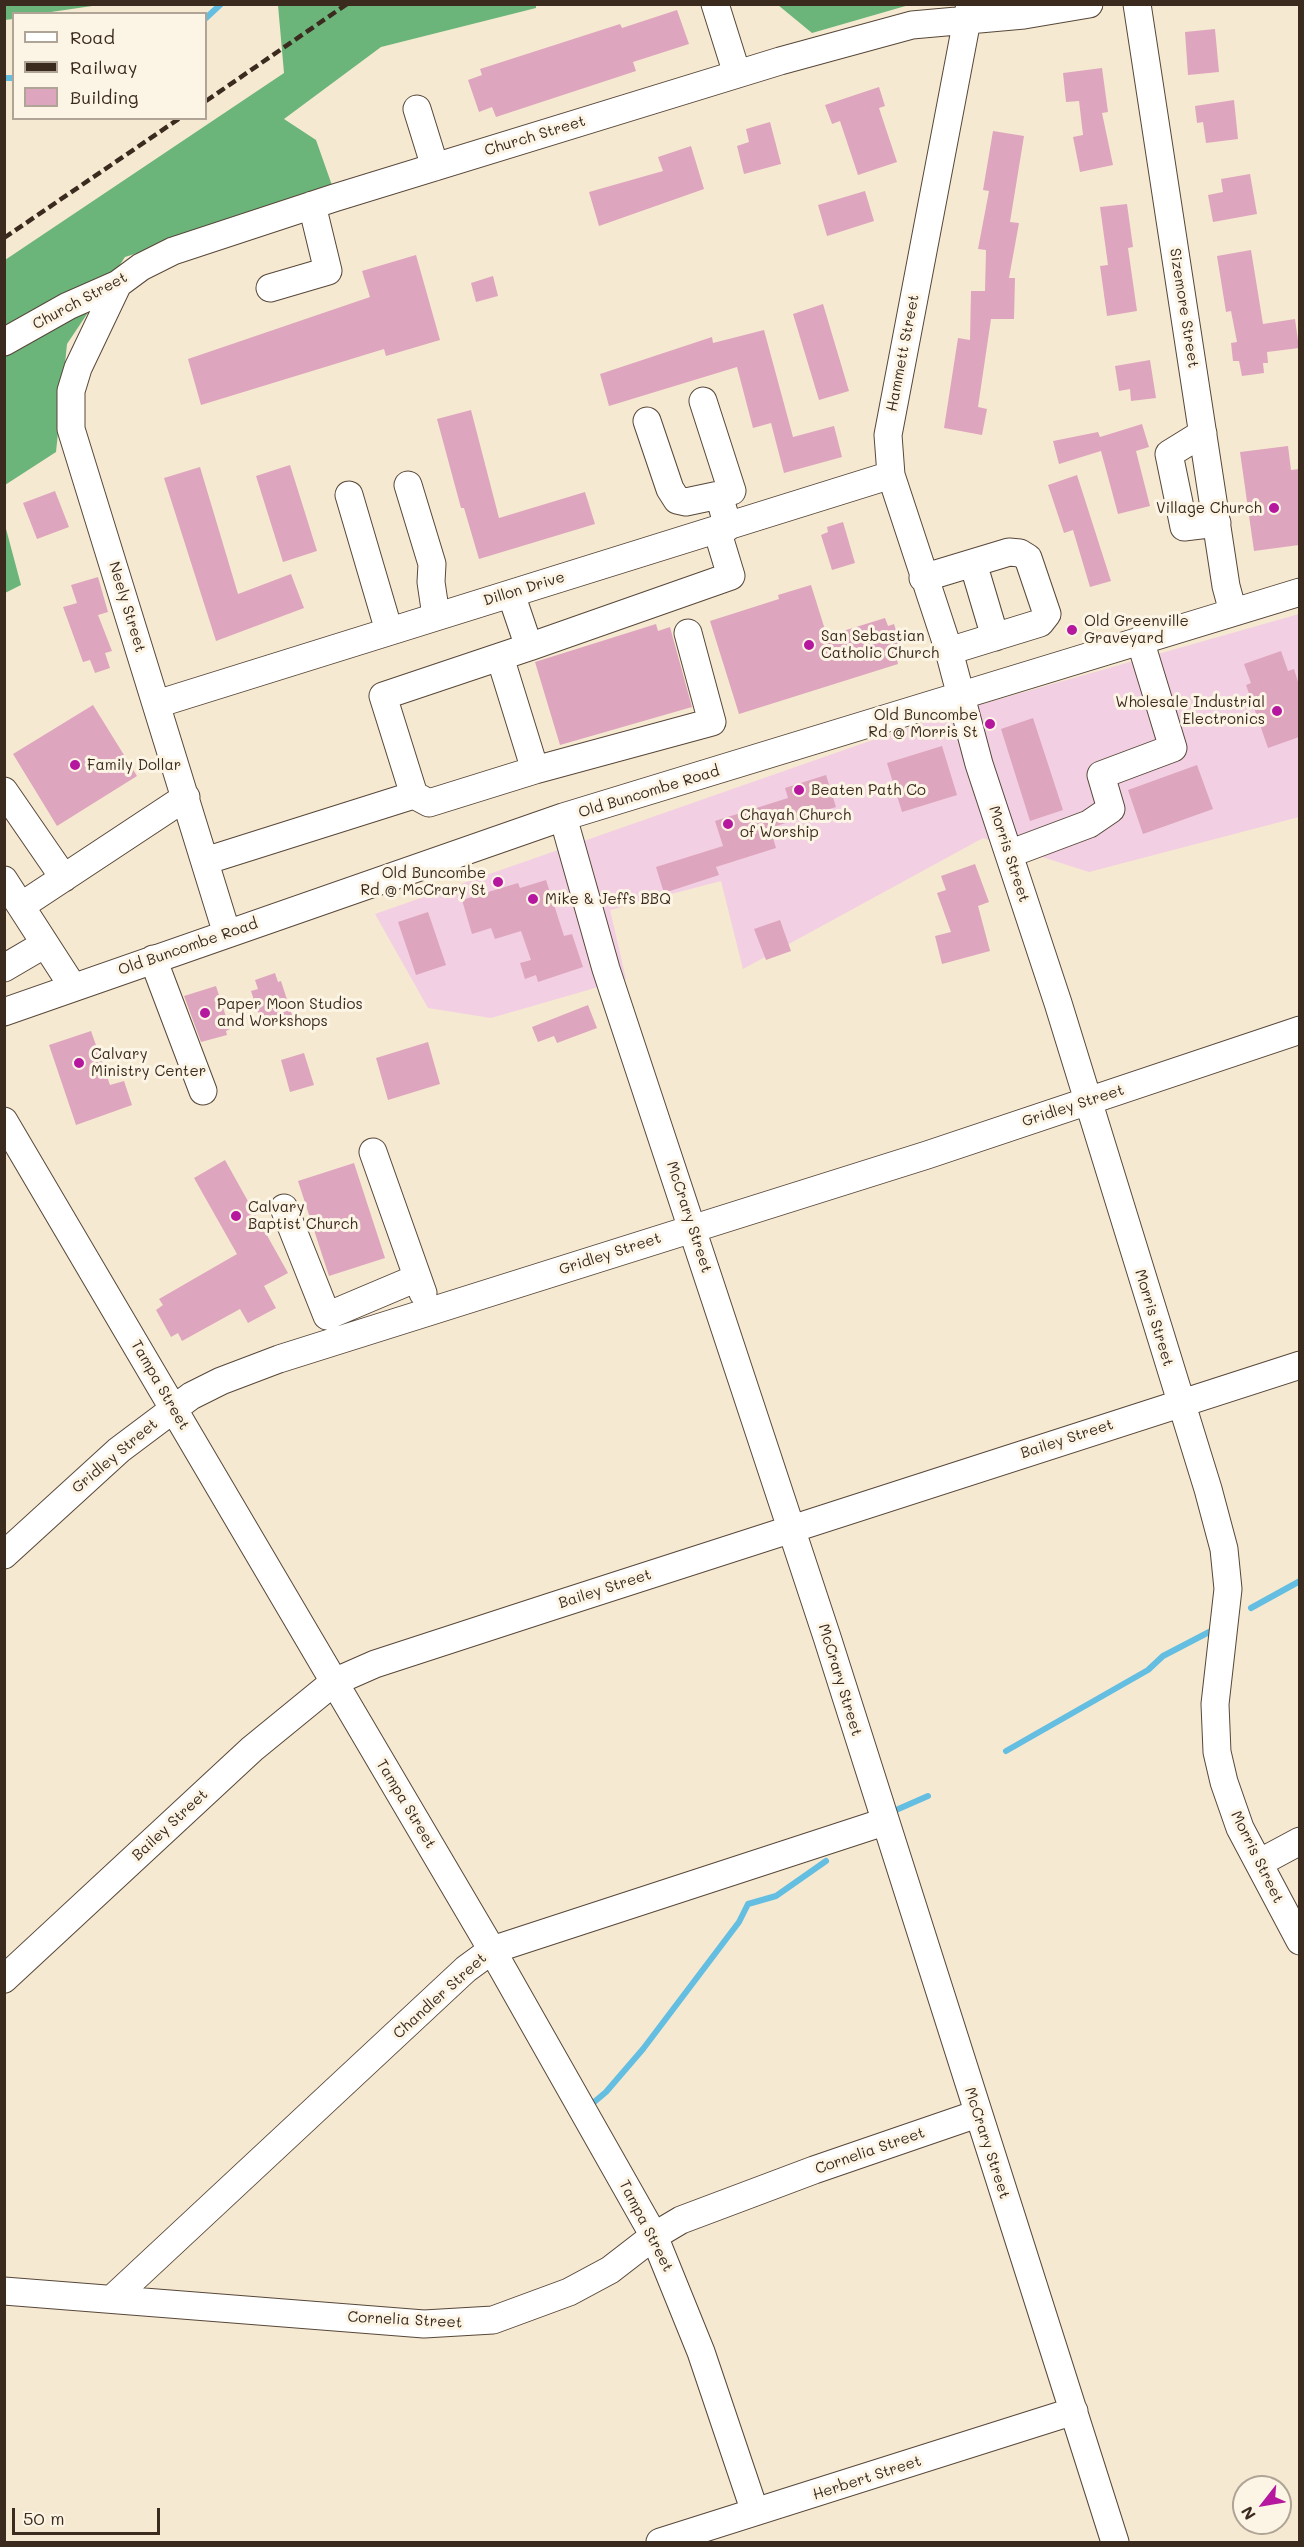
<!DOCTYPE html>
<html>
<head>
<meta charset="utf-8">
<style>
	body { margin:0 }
	#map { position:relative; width:1304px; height:2547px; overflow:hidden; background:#f6e9d1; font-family:Mali,sans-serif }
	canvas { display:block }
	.frame { position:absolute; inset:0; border:6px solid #3b2a1e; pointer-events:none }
	.legend { position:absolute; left:12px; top:12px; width:195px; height:108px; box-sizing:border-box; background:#fcf5e5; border:2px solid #afa495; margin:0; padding:8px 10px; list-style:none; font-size:18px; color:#3b2a1e }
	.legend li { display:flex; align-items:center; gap:12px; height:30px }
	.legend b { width:30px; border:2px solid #afa495 }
	.north { position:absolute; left:1232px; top:2475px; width:60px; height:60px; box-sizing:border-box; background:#fcf5e5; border:2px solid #afa495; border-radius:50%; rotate:239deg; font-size:16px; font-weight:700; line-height:24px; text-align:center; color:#3b2a1e }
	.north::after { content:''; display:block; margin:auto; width:21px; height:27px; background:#b5179e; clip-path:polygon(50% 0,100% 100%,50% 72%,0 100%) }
	.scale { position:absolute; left:12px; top:2508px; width:148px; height:27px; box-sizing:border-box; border:3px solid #3b2a1e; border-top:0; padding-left:8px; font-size:18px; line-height:21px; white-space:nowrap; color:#3b2a1e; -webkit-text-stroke:4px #fcf5e5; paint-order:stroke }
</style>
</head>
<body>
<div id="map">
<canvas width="1304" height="2547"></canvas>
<div class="frame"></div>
<ul class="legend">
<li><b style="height:8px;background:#fff"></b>Road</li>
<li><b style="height:8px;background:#3b2a1e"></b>Railway</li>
<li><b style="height:16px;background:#dea5be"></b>Building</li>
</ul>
<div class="north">N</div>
<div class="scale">50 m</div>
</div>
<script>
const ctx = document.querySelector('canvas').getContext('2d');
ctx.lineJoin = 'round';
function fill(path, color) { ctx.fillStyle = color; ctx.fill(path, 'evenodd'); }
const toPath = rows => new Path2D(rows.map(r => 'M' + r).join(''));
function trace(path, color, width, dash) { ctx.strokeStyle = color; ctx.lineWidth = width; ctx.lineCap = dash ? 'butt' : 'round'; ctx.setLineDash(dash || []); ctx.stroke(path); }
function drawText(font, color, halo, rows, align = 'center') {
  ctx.font = font + ' Mali,sans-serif'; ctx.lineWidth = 6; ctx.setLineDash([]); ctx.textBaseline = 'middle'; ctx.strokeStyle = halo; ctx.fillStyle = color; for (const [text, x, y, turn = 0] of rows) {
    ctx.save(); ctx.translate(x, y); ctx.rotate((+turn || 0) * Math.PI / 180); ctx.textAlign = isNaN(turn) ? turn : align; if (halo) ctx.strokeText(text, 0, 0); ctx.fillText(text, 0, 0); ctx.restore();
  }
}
fill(toPath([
	[1299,614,1299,817,1089,872,983,838,743,969,721,881,610,910,626,979,491,1018,428,1008,375,914,947,714]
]), '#f2cfe2');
fill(toPath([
	[5,4,99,4,99,5,44,13,14,14,13,19,5,20],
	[278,5,536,5,536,8,381,47,284,119,316,140,334,191,125,257,67,344,56,452,5,485,5,260,284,73],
	[778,5,909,5,812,33],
	[5,525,21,585,5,593,4,593]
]), '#6bb47a');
trace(toPath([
	[206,18,221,4],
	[4,78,14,78],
	[1251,1608,1300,1581],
	[1006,1751,1148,1670,1163,1656,1211,1631],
	[896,1810,928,1796],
	[593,2103,606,2092,643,2049,739,1922,748,1904,776,1896,826,1861]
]), '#63bee1', 6);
fill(toPath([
	[677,10,689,44,633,62,636,71,496,117,492,107,479,112,468,80,482,75,480,69,620,24,622,28],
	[1215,29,1219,72,1188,75,1185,32],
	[1102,68,1108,112,1102,113,1113,165,1080,172,1073,137,1083,135,1079,101,1066,102,1063,73],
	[879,87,885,106,879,108,897,162,858,175,840,121,832,124,825,105],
	[1234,100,1238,139,1206,143,1203,122,1197,123,1195,106],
	[770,122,781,164,744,174,737,146,749,142,746,129],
	[993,131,1024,136,1010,222,1019,223,1009,278,1015,278,1014,319,991,319,978,407,987,409,982,435,944,428,958,338,970,340,971,291,985,291,986,250,978,249,989,191,983,190],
	[691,146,704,189,599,226,589,192,663,171,658,157],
	[1250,174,1257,214,1213,222,1208,195,1223,192,1221,179],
	[865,191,874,221,827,236,818,205],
	[1127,204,1133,247,1128,248,1137,311,1107,316,1100,266,1108,265,1100,207],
	[1251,250,1263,324,1295,319,1299,348,1267,352,1268,363,1263,363,1264,373,1242,376,1239,361,1233,361,1231,343,1237,342,1231,311,1226,312,1217,256],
	[416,255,440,340,386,356,384,349,201,405,188,359,370,297,362,271],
	[493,276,498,296,476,302,471,283],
	[823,304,849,391,819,400,793,314],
	[764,330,793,437,834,426,842,457,784,473,771,423,753,428,737,367,609,406,600,374,712,337,713,343],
	[1150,360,1156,398,1131,401,1130,389,1119,391,1115,366],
	[471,410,499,518,585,492,595,524,479,559,464,508,461,508,437,419],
	[1142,424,1149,447,1136,451,1150,506,1118,514,1101,451,1059,464,1053,441,1098,432,1100,437],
	[1288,446,1291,470,1299,469,1299,545,1254,551,1240,452],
	[290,465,317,551,283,562,256,476],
	[200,467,238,594,291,574,304,608,216,641,164,478],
	[1077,475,1111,581,1090,587,1073,530,1064,533,1048,485],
	[55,491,69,527,37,539,23,503],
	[843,522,855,563,832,570,821,535,828,532,827,527],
	[98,577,108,612,98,615,112,651,105,653,110,668,95,673,90,660,83,662,63,607,77,603,71,585],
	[811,585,827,636,885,618,888,626,894,624,903,653,896,656,898,664,739,714,710,621,779,599,778,595],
	[656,624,658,631,670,627,692,707,560,745,535,662],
	[1281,651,1288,671,1294,669,1299,685,1299,737,1268,748,1246,685,1251,683,1244,664],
	[93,705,137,776,57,826,13,754],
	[1033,718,1063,810,1030,821,1001,729],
	[942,746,957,795,902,812,887,763],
	[1197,765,1213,809,1143,834,1128,790],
	[826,775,836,807,770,828,776,848,716,867,719,875,664,893,656,867,723,846,715,821,788,798,785,788],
	[975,864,989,902,978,906,990,951,942,964,935,936,951,932,937,893,946,890,941,876],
	[546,880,564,936,572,934,583,967,538,982,536,975,525,979,520,963,531,960,521,931,495,939,491,928,472,934,462,900,518,883,520,888],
	[428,912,446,965,416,975,398,922],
	[780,920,791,951,766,960,754,929],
	[275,973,278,982,281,981,293,1018,276,1024,274,1019,261,1021,251,991,258,989,255,980],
	[216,986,230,1029,226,1031,227,1035,201,1042,184,996],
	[588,1005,597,1028,557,1043,554,1036,538,1042,532,1027],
	[91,1031,110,1085,124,1081,132,1105,76,1125,49,1045],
	[428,1042,440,1084,388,1100,376,1058],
	[304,1053,314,1085,290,1092,281,1060],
	[225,1160,288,1273,264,1286,276,1308,248,1323,240,1309,182,1341,178,1333,171,1337,156,1310,163,1305,159,1299,237,1254,194,1178],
	[354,1163,385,1258,329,1276,298,1181]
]), '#dea5be');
const minor = toPath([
	[715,4,737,74],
	[970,4,888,435,891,475,949,651,979,764,1058,1003,1208,1489,1224,1549,1228,1589,1215,1704,1217,1752,1224,1782,1240,1828,1300,1941],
	[1137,4,1226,586,1233,612],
	[417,109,435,167],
	[118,284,78,368,71,391,71,429,227,934],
	[270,288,328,271,312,205],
	[4,342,68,306,118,284,141,267,173,251,334,198,780,61,912,25,1024,15,1089,4],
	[703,401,732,491,719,495,728,527],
	[647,421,670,489,677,500,686,502,719,495],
	[1203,433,1169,454,1184,527,1217,523],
	[408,485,432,564,431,582,436,616],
	[349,495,389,631],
	[973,563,995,637],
	[923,578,1009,552,1020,553,1028,558,1047,614,1040,623,949,651],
	[511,594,529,647,731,576,717,530],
	[500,657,535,770],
	[157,704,891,475],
	[4,791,64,878],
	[414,795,429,803,535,770,712,722,688,633],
	[563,817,606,969,827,1637,1115,2542],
	[1009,854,1089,824,1111,809,1101,775,1173,748,1140,640],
	[205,861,414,795,383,696,529,647],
	[4,880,73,987],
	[21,906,186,797],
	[153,959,203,1091],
	[4,968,45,944],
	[4,1012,563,817,1300,592],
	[4,1121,492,1950,654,2236,701,2352,755,2512],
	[373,1152,423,1293],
	[284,1208,327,1316,417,1278],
	[4,1555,119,1450,191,1396,221,1381,279,1359,927,1155,1300,1030],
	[1259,1863,1300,1841],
	[4,1979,252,1749,334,1682,375,1664,550,1607,1300,1365],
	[4,2291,424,2324,493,2320,569,2292,610,2270,654,2236,681,2220,814,2170,977,2114],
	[113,2298,466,1969,492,1950,884,1822],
	[660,2542,1074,2411]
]);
trace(minor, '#574739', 29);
trace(minor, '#fff', 27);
trace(toPath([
	[206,101,347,4],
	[4,238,180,118]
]), '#3b2a1e', 4.5, [9, 4.5]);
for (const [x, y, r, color] of [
	[1274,508,6,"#b5179e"],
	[1072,630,6,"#b5179e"],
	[809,645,6,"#b5179e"],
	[1277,711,6,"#b5179e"],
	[990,724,6,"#b5179e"],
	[75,765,6,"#b5179e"],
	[799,790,6,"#b5179e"],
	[728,824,6,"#b5179e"],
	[498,882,6,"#b5179e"],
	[533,899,6,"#b5179e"],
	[205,1013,6,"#b5179e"],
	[79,1063,6,"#b5179e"],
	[236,1216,6,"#b5179e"]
]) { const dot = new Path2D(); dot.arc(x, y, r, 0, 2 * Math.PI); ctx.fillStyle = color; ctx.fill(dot); trace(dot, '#fcf5e5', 2); }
drawText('15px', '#3b2a1e', '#fcf5e5', [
	["Church Street",535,136,-17],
	["Church Street",80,301,-28],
	["Sizemore Street",1184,308,81],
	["Hammett Street",903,353,-79],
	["Dillon Drive",524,589,-17],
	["Neely Street",127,607,73],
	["Old Buncombe Road",649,792,-17],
	["Morris Street",1009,854,72],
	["Old Buncombe Road",188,947,-19],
	["Gridley Street",1073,1106,-18],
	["McCrary Street",689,1217,72],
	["Gridley Street",610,1254,-18],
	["Morris Street",1154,1318,73],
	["Tampa Street",160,1385,60],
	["Bailey Street",1067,1439,-18],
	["Gridley Street",115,1456,-40],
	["Bailey Street",605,1589,-18],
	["McCrary Street",840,1680,73],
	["Tampa Street",406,1804,59],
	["Bailey Street",170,1825,-43],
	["Morris Street",1257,1857,64],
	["Chandler Street",440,1996,-42],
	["McCrary Street",987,2143,72],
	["Cornelia Street",870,2151,-19],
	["Tampa Street",646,2226,63],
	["Cornelia Street",405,2320,3],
	["Herbert Street",867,2478,-18]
]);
drawText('15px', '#3b2a1e', '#fcf5e5', [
	["Village Church",1262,508,"right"],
	["Old Greenville",1084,621],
	["Graveyard",1084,638],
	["San Sebastian",821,636],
	["Catholic Church",821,653],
	["Wholesale Industrial",1265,702,"right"],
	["Electronics",1265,719,"right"],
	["Old Buncombe",978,715,"right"],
	["Rd @ Morris St",978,732,"right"],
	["Family Dollar",87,765],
	["Beaten Path Co",811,790],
	["Chayah Church",740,815],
	["of Worship",740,832],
	["Old Buncombe",486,873,"right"],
	["Rd @ McCrary St",486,890,"right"],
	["Mike & Jeffs BBQ",545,899],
	["Paper Moon Studios",217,1004],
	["and Workshops",217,1021],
	["Calvary",91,1054],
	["Ministry Center",91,1071],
	["Calvary",248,1207],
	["Baptist Church",248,1224]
], 'left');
</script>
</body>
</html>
